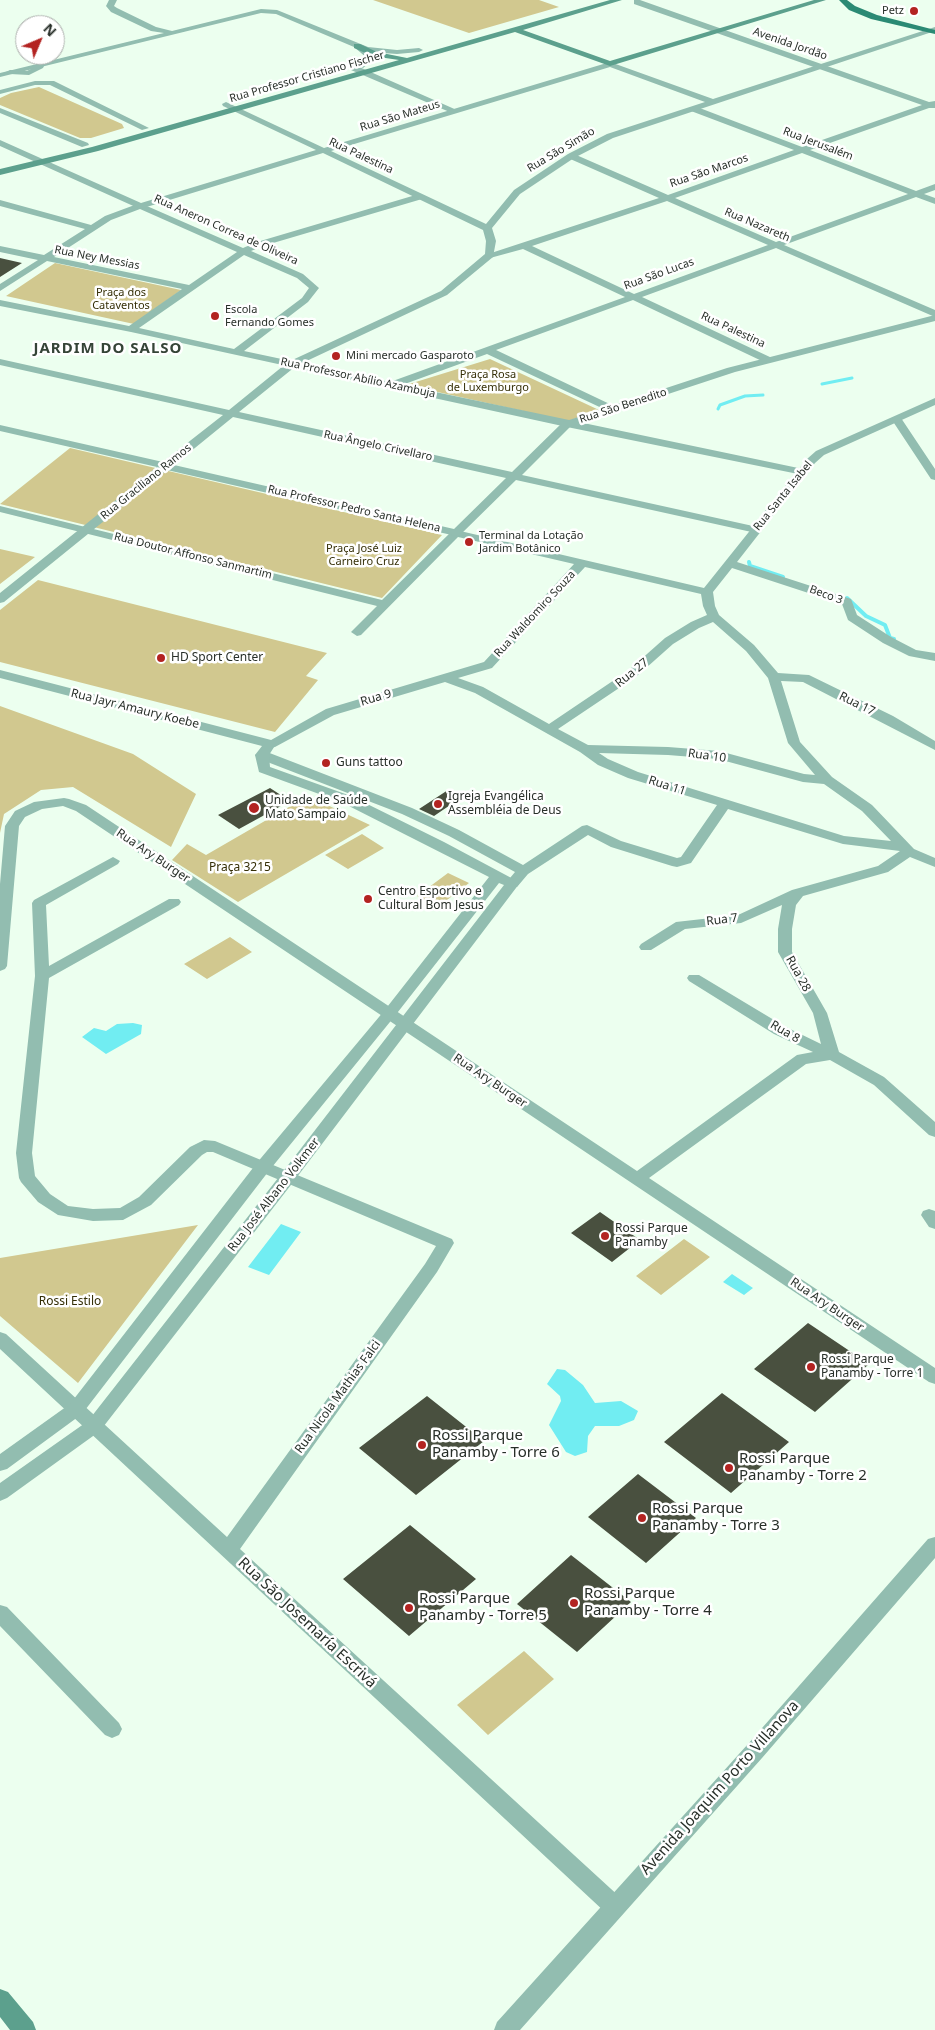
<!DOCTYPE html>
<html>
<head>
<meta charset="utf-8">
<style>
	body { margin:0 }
	#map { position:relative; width:935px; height:2030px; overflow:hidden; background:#ecffef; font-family:"Noto Sans",sans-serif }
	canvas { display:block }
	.north { position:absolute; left:15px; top:15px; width:50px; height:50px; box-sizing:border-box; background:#fff; border:1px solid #a9aca9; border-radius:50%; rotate:45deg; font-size:14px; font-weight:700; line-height:20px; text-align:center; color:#282f29 }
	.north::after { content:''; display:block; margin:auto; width:18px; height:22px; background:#b32321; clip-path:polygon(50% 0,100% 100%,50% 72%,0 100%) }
</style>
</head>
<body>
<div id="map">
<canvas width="935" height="2030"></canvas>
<div class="north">N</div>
</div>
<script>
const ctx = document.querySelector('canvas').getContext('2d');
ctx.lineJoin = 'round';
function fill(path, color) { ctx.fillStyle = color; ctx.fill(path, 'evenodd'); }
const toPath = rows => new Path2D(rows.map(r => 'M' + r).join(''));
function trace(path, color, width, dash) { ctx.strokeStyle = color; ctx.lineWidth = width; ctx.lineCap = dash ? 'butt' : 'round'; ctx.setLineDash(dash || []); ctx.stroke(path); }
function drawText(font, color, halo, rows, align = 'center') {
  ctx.font = font + ' "Noto Sans",sans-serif'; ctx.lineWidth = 5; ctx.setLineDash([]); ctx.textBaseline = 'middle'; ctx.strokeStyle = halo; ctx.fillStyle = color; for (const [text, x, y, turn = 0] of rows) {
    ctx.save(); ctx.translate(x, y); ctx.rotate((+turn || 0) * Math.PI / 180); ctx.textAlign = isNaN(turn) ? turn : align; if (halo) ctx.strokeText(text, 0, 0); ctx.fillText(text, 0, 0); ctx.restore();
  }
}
fill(toPath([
	[373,0,539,0,559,7,469,33],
	[39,87,122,124,124,128,91,138,80,138,0,105,0,98,11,93],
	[55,263,181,290,134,324,6,296],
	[490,359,599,410,568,421,406,385],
	[70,448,442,535,382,598,0,504],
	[0,549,35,557,0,584],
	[38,580,327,653,306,676,318,680,275,732,0,662,0,610],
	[0,706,133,754,196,794,171,847,73,787,41,790,4,814,0,833],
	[308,796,370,825,238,902,172,860,187,844,206,855],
	[362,834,384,848,348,869,325,855],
	[448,873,469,883,438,907,417,896],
	[230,937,252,952,207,979,184,964],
	[198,1225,78,1383,0,1316,0,1258],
	[684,1239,710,1257,661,1295,636,1276],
	[524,1651,554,1679,488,1735,457,1705]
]), '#d1c88f');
fill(toPath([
	[133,1023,142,1025,141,1034,106,1054,82,1037,94,1028,106,1031,117,1024],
	[281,1224,301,1232,269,1275,248,1267],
	[732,1274,753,1288,744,1295,723,1282],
	[557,1369,565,1370,583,1385,595,1403,621,1401,638,1411,634,1420,619,1426,595,1426,588,1436,587,1452,575,1456,566,1452,549,1425,561,1401,560,1396,547,1384]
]), '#71edf2');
trace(toPath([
	[822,384,852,378],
	[718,409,720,405,745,396,763,395]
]), '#71edf2', 3);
trace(toPath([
	[749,562,750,566,783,577],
	[847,598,866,616,885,625,890,638,894,639]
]), '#71edf2', 4);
fill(toPath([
	[0,258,22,263,0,277],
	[270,788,290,801,239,829,218,815],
	[448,790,462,797,434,816,419,809],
	[600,1212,640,1240,612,1262,571,1233],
	[808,1323,869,1364,815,1412,754,1369],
	[722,1393,789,1442,731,1493,664,1442],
	[427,1396,484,1441,416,1495,359,1448],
	[638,1474,696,1518,646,1563,588,1517],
	[410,1525,476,1579,409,1636,343,1579],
	[571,1555,631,1602,577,1652,517,1604]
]), '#49503f');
fill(toPath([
	[634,0,640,0,929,102,935,101,935,108,929,108,810,150,916,191,935,184,935,190,924,194,935,198,935,204,916,197,784,245,935,310,935,317,776,248,642,297,772,358,772,362,764,362,633,300,496,350,616,407,617,409,616,411,608,411,487,354,402,385,803,469,808,472,807,474,803,475,567,427,131,332,0,306,0,300,129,326,182,289,47,261,0,291,0,284,38,260,0,252,0,246,44,255,85,229,0,206,0,200,91,225,105,216,140,203,243,248,257,242,419,194,422,195,422,199,263,246,251,251,303,274,319,288,308,302,244,351,390,382,625,297,523,249,490,258,485,255,659,198,568,158,568,154,574,154,668,195,794,150,691,111,691,107,697,107,802,147,922,105,634,4,634,0],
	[802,153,908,194,776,242,675,198,802,153],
	[667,201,768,245,634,294,532,246,667,201],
	[140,209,237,252,189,285,54,257,111,220,140,209],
	[244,255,297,278,309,288,302,298,234,349,139,328,244,255],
	[40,64,44,66,43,68,29,75,10,74,6,72,10,70,27,71,40,64],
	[351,66,357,66,459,111,452,113,351,70,351,66],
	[35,81,54,81,149,128,142,130,50,85,35,85,0,94,0,90,35,81],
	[897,417,901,418,935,469,935,480,931,479,892,420,897,417],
	[0,506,382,600,452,531,456,530,704,588,752,528,756,527,762,530,737,562,851,599,857,615,891,637,916,650,935,653,935,661,909,656,883,643,848,620,842,604,732,568,713,592,715,606,719,615,754,645,778,673,809,675,893,716,935,741,935,750,803,682,781,681,800,742,832,777,872,805,914,849,935,858,935,867,910,857,888,872,803,896,796,905,792,929,792,952,827,1013,839,1052,884,1077,935,1122,935,1137,929,1135,874,1085,830,1060,806,1064,649,1178,935,1368,935,1384,929,1382,76,811,63,806,42,809,25,817,19,826,7,966,5,969,0,971,0,884,5,826,15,811,34,802,64,798,69,799,86,805,637,1171,797,1055,813,1052,774,1034,689,981,687,978,689,975,699,975,784,1026,821,1044,813,1013,778,952,778,929,782,905,741,923,685,929,651,950,641,950,639,947,641,944,676,922,738,915,792,890,878,866,900,851,843,844,728,809,691,863,677,867,672,866,611,847,588,835,528,874,517,887,507,887,505,884,515,872,449,836,402,814,257,758,255,755,262,751,267,752,412,808,459,830,523,865,582,826,587,825,621,841,677,858,681,857,717,805,628,778,598,765,580,752,475,693,445,682,334,715,275,747,270,748,264,744,326,709,484,662,574,564,458,537,361,635,357,636,351,632,377,606,0,512,0,506],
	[585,567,701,594,703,606,707,615,691,622,665,638,629,670,549,724,483,687,458,678,492,668,585,567],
	[713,622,746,651,768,678,788,743,815,775,804,774,719,751,668,747,588,745,558,729,637,676,673,644,699,628,713,622],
	[599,753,668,755,718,759,803,782,824,784,862,811,891,841,844,836,638,772,608,759,599,753],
	[113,857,120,861,118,864,46,905,49,966,169,899,179,899,181,902,179,905,49,978,32,1153,35,1176,50,1194,68,1206,93,1209,120,1208,139,1197,190,1147,204,1140,215,1141,452,1239,454,1243,437,1272,240,1549,622,1899,625,1906,622,1913,614,1916,606,1913,0,1349,0,1332,6,1334,227,1537,425,1264,436,1246,213,1152,207,1152,202,1155,151,1205,123,1220,93,1221,58,1215,38,1202,21,1182,19,1178,16,1153,35,976,32,903,34,900,113,857],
	[929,1209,935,1211,935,1229,929,1227,921,1215,923,1211,929,1209],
	[0,1605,7,1607,119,1723,122,1729,119,1735,112,1738,105,1735,0,1626,0,1605]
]), '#92bdb0');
fill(toPath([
	[109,0,117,0,114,6,117,8,156,27,172,31,261,9,277,10,368,47,397,50,419,48,423,50,419,52,397,54,370,52,375,58,363,68,359,66,367,58,354,47,276,14,261,13,0,77,0,73,164,33,151,31,111,12,106,6,109,0],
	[935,27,935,31,613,138,574,158,520,194,492,228,496,241,493,257,447,295,296,366,239,412,512,472,563,422,727,368,935,315,935,321,735,372,571,426,522,475,753,526,807,459,816,451,935,398,935,405,824,455,815,463,760,532,756,533,516,480,460,535,456,536,167,470,4,602,0,603,0,593,157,467,0,431,0,425,163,462,223,415,0,365,0,359,229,410,288,362,441,291,485,254,486,241,483,230,323,153,140,209,0,146,0,140,141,203,316,150,223,106,222,104,226,102,324,148,610,62,713,99,935,27],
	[610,67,705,102,607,134,568,154,514,190,486,224,331,151,610,67],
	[233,417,506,478,454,529,174,465,233,417],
	[0,108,88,143,89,145,82,147,0,113,0,108],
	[0,670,275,741,276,744,269,755,270,767,351,796,444,842,517,881,519,884,294,1181,100,1431,7,1498,0,1501,0,1483,88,1421,282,1173,504,885,499,883,394,1017,268,1172,82,1414,7,1469,0,1471,0,1454,70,1404,256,1164,384,1011,489,877,341,802,259,772,255,755,262,746,0,678,0,670],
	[935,1537,935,1558,762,1758,520,2030,494,2030,497,2022,748,1744,928,1539,935,1537]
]), '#92bdb0');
fill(toPath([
	[610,0,622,0,523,30,610,61,814,0,826,0,610,66,515,32,98,151,0,175,0,169,92,147,399,60,372,56,354,48,354,44,360,44,377,52,407,58,610,0],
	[0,1989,8,1992,33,2022,36,2030,10,2030,0,2017,0,1989]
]), '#5ca08d');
fill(toPath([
	[839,0,847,0,855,6,877,15,935,30,935,34,871,19,849,10,839,0]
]), '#2b8a74');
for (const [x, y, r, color] of [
	[914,11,5,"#b32321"],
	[215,316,5,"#b32321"],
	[336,356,5,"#b32321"],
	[469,542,5,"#b32321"],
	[161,658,5,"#b32321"],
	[326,763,5,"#b32321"],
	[438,804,5,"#b32321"],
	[254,808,6,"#b32321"],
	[368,899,5,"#b32321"],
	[605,1236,5,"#b32321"],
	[811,1367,5,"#b32321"],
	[422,1445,5,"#b32321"],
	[729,1468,5,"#b32321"],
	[642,1518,5,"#b32321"],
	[574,1603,5,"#b32321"],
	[409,1608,5,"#b32321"]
]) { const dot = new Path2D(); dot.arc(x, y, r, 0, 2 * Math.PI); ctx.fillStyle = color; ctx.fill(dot); trace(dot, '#fff', 2); }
drawText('11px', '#282f29', '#fff', [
	["Petz",904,11,"right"],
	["Escola",225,310],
	["Fernando Gomes",225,323],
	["Mini mercado Gasparoto",346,356],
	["Terminal da Lotação",479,536],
	["Jardim Botânico",479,549]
], 'left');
drawText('11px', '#282f29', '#fff', [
	["Avenida Jordão",790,44,19],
	["Rua Professor Cristiano Fischer",307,77,-16],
	["Rua São Mateus",400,116,-17],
	["Rua Jerusalém",818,144,21],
	["Rua São Simão",561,150,-31],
	["Rua Palestina",361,156,25],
	["Rua São Marcos",709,171,-19],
	["Rua Nazareth",757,225,23],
	["Rua Aneron Correa de Oliveira",226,230,24],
	["Rua Ney Messias",97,258,11],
	["Rua São Lucas",659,274,-20],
	["Rua Palestina",733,330,25],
	["Rua Professor Abílio Azambuja",358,378,12],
	["Rua São Benedito",623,406,-18],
	["Rua Ângelo Crivellaro",378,446,12],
	["Rua Graciliano Ramos",146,482,-39],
	["Rua Santa Isabel",783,496,-51],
	["Rua Professor Pedro Santa Helena",354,509,13],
	["Rua Doutor Affonso Sanmartim",193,556,14],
	["Beco 3",826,595,20],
	["Rua Waldomiro Souza",535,614,-47]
]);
drawText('11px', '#352f07', '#fff', [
	["Praça dos",121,293],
	["Cataventos",121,306],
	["Praça Rosa",488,375],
	["de Luxemburgo",488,388],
	["Praça José Luiz",364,549],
	["Carneiro Cruz",364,562]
]);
drawText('12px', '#282f29', '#fff', [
	["HD Sport Center",171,658],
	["Guns tattoo",336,763],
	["Igreja Evangélica",448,797],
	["Assembléia de Deus",448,811],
	["Unidade de Saúde",265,801],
	["Mato Sampaio",265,815],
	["Centro Esportivo e",378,892],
	["Cultural Bom Jesus",378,906],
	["Rossi Parque",615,1229],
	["Panamby",615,1243],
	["Rossi Parque",821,1360],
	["Panamby - Torre 1",821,1374]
], 'left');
drawText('12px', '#282f29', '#fff', [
	["Rua 27",632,673,-39],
	["Rua 9",376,698,-16],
	["Rua 17",857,704,26],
	["Rua Jayr Amaury Koebe",135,709,14],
	["Rua 10",707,756,8],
	["Rua 11",667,786,18],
	["Rua Ary Burger",153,856,34],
	["Rua 7",722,920,-7],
	["Rua 28",798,974,61],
	["Rua 8",785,1032,30],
	["Rua Ary Burger",490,1081,34],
	["Rua José Albano Volkmer",274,1195,-52],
	["Rua Ary Burger",827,1305,34],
	["Rua Nicola Mathias Falci",338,1397,-54]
]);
drawText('12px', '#352f07', '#fff', [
	["Praça 3215",240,868],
	["Rossi Estilo",70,1302]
]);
ctx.letterSpacing = '1px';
drawText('bold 15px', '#354437', '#fff', [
	["JARDIM DO SALSO",108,349]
]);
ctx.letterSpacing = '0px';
drawText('15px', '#282f29', '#fff', [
	["Rossi Parque",432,1436],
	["Panamby - Torre 6",432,1453],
	["Rossi Parque",739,1459],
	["Panamby - Torre 2",739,1476],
	["Rossi Parque",652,1509],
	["Panamby - Torre 3",652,1526],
	["Rossi Parque",584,1594],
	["Panamby - Torre 4",584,1611],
	["Rossi Parque",419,1599],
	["Panamby - Torre 5",419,1616]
], 'left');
drawText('15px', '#282f29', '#fff', [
	["Rua São Josemaría Escrivá",307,1623,43],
	["Avenida Joaquim Porto Villanova",720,1788,-48]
]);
</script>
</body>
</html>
